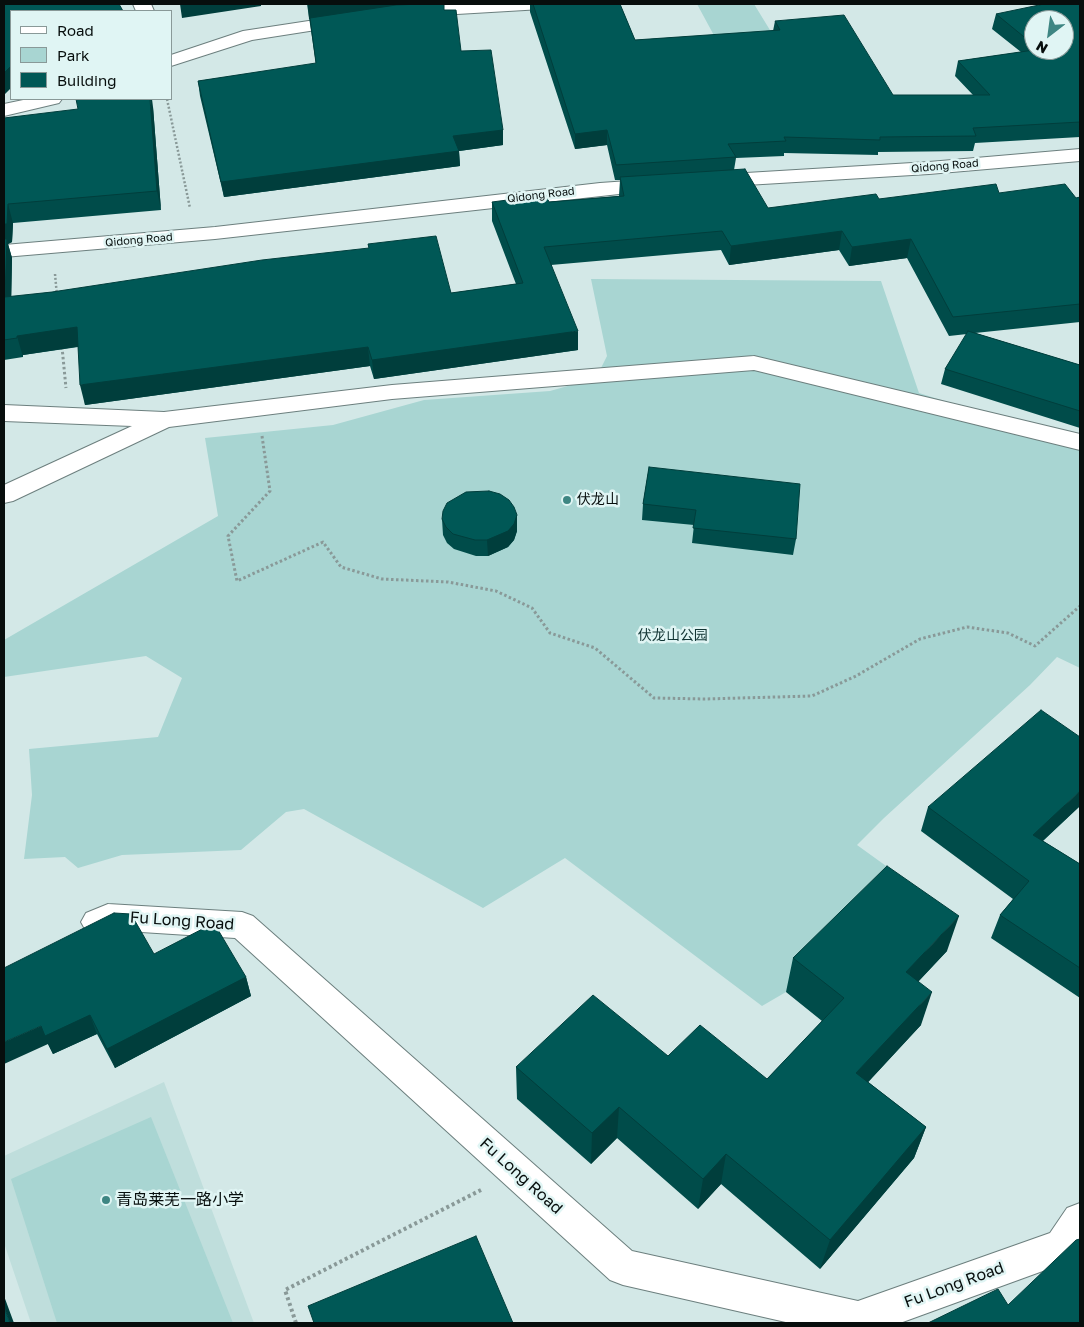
<!DOCTYPE html>
<html>
<head>
<meta charset="utf-8">
<style>
	body { margin:0 }
	#map { position:relative; width:1084px; height:1327px; overflow:hidden; background:#d3e8e7; font-family:"Golos Text",sans-serif }
	canvas { display:block }
	.frame { position:absolute; inset:0; border:5px solid #070e0d; pointer-events:none }
	.legend { position:absolute; left:10px; top:10px; width:162px; height:90px; box-sizing:border-box; background:#e0f5f4; border:1px solid #899998; margin:0; padding:6px 9px; list-style:none; font-size:15px; color:#070e0d }
	.legend li { display:flex; align-items:center; gap:10px; height:25px }
	.legend b { width:25px; border:1px solid #899998 }
	.north { position:absolute; left:1024px; top:10px; width:50px; height:50px; box-sizing:border-box; background:#e0f5f4; border:1px solid #899998; border-radius:50%; rotate:210deg; font-size:14px; font-weight:700; line-height:20px; text-align:center; color:#070e0d }
	.north::after { content:''; display:block; margin:auto; width:18px; height:22px; background:#3e8683; clip-path:polygon(50% 0,100% 100%,50% 72%,0 100%) }
</style>
</head>
<body>
<div id="map">
<canvas width="1084" height="1327"></canvas>
<div class="frame"></div>
<ul class="legend">
<li><b style="height:6px;background:#fff"></b>Road</li>
<li><b style="height:14px;background:#a8d5d2"></b>Park</li>
<li><b style="height:14px;background:#005856"></b>Building</li>
</ul>
<div class="north">N</div>
</div>
<script>
const ctx = document.querySelector('canvas').getContext('2d');
ctx.lineJoin = 'round';
function fill(path, color) { ctx.fillStyle = color; ctx.fill(path, 'evenodd'); }
const toPath = rows => new Path2D(rows.map(r => 'M' + r).join(''));
function trace(path, color, width, dash) { ctx.strokeStyle = color; ctx.lineWidth = width; ctx.lineCap = dash ? 'butt' : 'round'; ctx.setLineDash(dash || []); ctx.stroke(path); }
function drawText(font, color, halo, rows, align = 'center') {
  ctx.font = font + ' "Golos Text","Noto Sans SC",sans-serif'; ctx.lineWidth = 5; ctx.setLineDash([]); ctx.textBaseline = 'middle'; ctx.strokeStyle = halo; ctx.fillStyle = color; for (const [text, x, y, turn = 0] of rows) {
    ctx.save(); ctx.translate(x, y); ctx.rotate((+turn || 0) * Math.PI / 180); ctx.textAlign = isNaN(turn) ? turn : align; if (halo) ctx.strokeText(text, 0, 0); ctx.fillText(text, 0, 0); ctx.restore();
  }
}
fill(toPath([
	[164,1082,254,1323,31,1323,4,1243,4,1156]
]), '#bfdedc');
fill(toPath([
	[697,4,754,4,773,35,717,41],
	[591,279,881,281,919,393,1080,444,1080,668,1057,657,1030,685,884,818,857,845,900,876,786,992,762,1006,565,858,483,908,304,809,286,812,241,850,122,855,78,868,65,857,24,859,32,795,29,749,158,737,182,678,146,656,4,677,4,640,218,516,205,438,333,425,424,400,550,391,596,378,607,356],
	[151,1117,233,1323,57,1323,11,1179]
]), '#a8d5d2');
const minor = toPath([
	[133,4,151,4,154,11,136,11,133,4],
	[456,4,551,4,548,8,542,9,406,17,400,16,397,12,400,8,406,7,456,4],
	[348,15,354,16,357,20,354,24,252,40,171,66,171,55,243,31,348,15],
	[28,99,62,99,59,103,4,116,4,104,28,99],
	[1080,149,1080,161,929,174,713,187,706,185,703,181,706,177,713,175,929,162,1080,149],
	[657,179,664,181,667,185,664,189,215,239,4,257,4,245,215,227,600,183,657,179],
	[754,356,1080,434,1080,450,754,370,392,399,169,427,13,501,4,503,4,485,132,426,4,421,4,405,164,412,392,385,754,356],
	[108,904,242,912,253,916,632,1251,858,1301,1050,1233,1067,1208,1080,1203,1080,1251,1075,1259,1062,1264,900,1323,790,1323,623,1285,610,1280,235,938,110,930,97,935,86,931,81,922,86,913,108,904]
]);
trace(minor, '#6c7f7e', 2);
trace(toPath([
	[167,99,190,208],
	[55,274,57,296]
]), '#899998', 2.5, [2, 2]);
trace(toPath([
	[62,347,66,388],
	[262,436,270,491,228,536,237,581,323,542,341,567,382,579,448,582,496,591,532,608,550,633,595,648,654,698,705,699,812,696,856,676,920,639,967,627,1008,633,1035,646,1080,606]
]), '#899998', 3, [2.5, 2.5]);
trace(toPath([
	[296,1323,285,1290,481,1190]
]), '#899998', 4, [3, 3]);
fill(minor, '#fff');
fill(toPath([
	[307,4,444,4,444,10,461,51,503,130,503,145,459,151,460,166,224,197,200,96,198,81,316,64],
	[530,4,620,4,635,40,773,31,775,21,893,95,973,95,955,76,958,61,1021,52,992,29,996,14,1080,4,1080,137,975,143,973,151,878,152,878,155,784,153,784,156,736,158,734,170,768,208,879,199,999,193,1076,198,1080,197,1080,322,975,333,1080,365,1080,428,941,384,945,369,967,334,949,336,907,258,849,266,839,250,729,265,721,250,551,265,578,350,374,379,370,366,85,405,78,347,23,355,23,357,4,360,4,118,153,107,161,210,13,223,12,242,8,244,12,258,11,297,52,292,369,249,368,244,451,293,516,284,492,221,492,202,549,202,619,196,620,180,615,180,607,145,575,149,530,12],
	[1034,20,1064,50,1034,50],
	[649,467,796,539,793,555,692,543,694,525,642,520,643,504],
	[517,515,517,531,514,540,508,547,488,556,476,556,454,549,447,543,443,535,442,519],
	[1080,806,1043,841,1080,864,1080,998,991,938,1000,915,1013,899,921,831,928,807],
	[947,951,918,982,921,1025,868,1082,926,1127,914,1158,820,1269,721,1184,698,1209,617,1138,591,1164,517,1099,516,1067,668,1056,767,1079,822,1021,786,992,793,958],
	[154,954,246,977,251,996,115,1068,97,1034,53,1054,48,1044]
]), '#004c4a');
fill(toPath([
	[180,4,261,4,261,6,182,18],
	[314,4,397,4,397,6,309,19,308,5],
	[11,66,11,88,4,95,4,73],
	[150,99,152,99,153,107,161,210,157,191],
	[503,130,503,145,459,151,460,166,224,197,221,182,453,136],
	[607,130,607,145,575,149,575,134],
	[8,204,13,223,12,242,8,244,12,258,11,317,5,297,4,224],
	[842,231,839,250,729,265,731,246],
	[911,239,907,258,849,266,852,247],
	[77,327,82,346,23,355,23,357,17,336],
	[578,331,578,350,374,379,372,360],
	[368,347,370,366,85,405,80,385],
	[517,515,517,531,514,540,508,547,488,556,487,540],
	[1080,791,1080,806,1024,858,1033,835],
	[959,916,947,951,895,1006,906,972],
	[246,977,251,996,115,1068,107,1049],
	[932,992,921,1025,847,1105,856,1073],
	[90,1015,97,1034,53,1054,48,1044,4,1064,4,1042,41,1026],
	[619,1107,617,1138,591,1164,592,1133],
	[926,1127,914,1158,820,1269,830,1240],
	[726,1154,721,1184,698,1209,703,1179],
	[4,1296,14,1323,10,1323,4,1307]
]), '#003e3c');
const building = toPath([
	[4,4,119,4,123,11,11,11,11,66,4,73,4,4],
	[423,4,444,4,444,10,456,10,461,51,491,50,503,130,453,136,459,151,221,182,198,81,316,63,310,18,396,5,423,4],
	[533,4,620,4,635,40,780,30,775,21,844,15,893,95,990,95,958,61,1034,50,1064,50,1064,20,1034,20,1034,45,996,14,1044,4,1080,4,1080,122,973,128,976,136,880,137,880,140,784,137,786,141,728,144,736,157,616,165,607,130,575,134,533,4],
	[76,99,150,99,157,191,8,204,7,224,4,224,4,118,78,109,76,99],
	[745,169,768,208,876,194,879,199,996,184,999,193,1065,184,1076,198,1080,197,1080,304,953,317,911,239,852,247,842,231,731,246,722,231,544,247,578,331,372,360,368,347,80,385,77,327,17,336,17,338,4,340,4,239,7,239,5,297,52,292,262,260,369,248,368,244,436,236,451,293,523,283,492,202,546,195,549,202,624,196,620,177,745,169],
	[968,331,1080,365,1080,411,945,369,968,331],
	[649,467,800,484,796,539,693,528,696,510,643,504,649,467],
	[489,491,500,494,509,500,514,507,517,515,514,524,508,531,487,540,475,540,453,534,446,527,442,519,443,511,447,503,466,492,489,491],
	[1041,710,1080,737,1080,791,1033,835,1080,864,1080,968,1000,915,1029,881,928,807,1041,710],
	[887,866,959,916,906,972,932,992,856,1073,926,1127,830,1240,726,1154,703,1179,619,1107,592,1133,516,1067,593,995,668,1056,700,1025,767,1079,844,998,793,958,887,866],
	[114,913,131,914,154,954,214,923,246,977,107,1049,90,1015,45,1036,41,1026,4,1042,4,968,114,913],
	[476,1236,513,1323,314,1323,308,1306,476,1236],
	[1080,1239,1080,1323,928,1323,998,1289,1008,1305,1076,1240,1080,1239],
	[4,1307,10,1323,4,1323,4,1307]
]);
fill(building, '#005856');
trace(building, '#003e3c', 1);
for (const [x, y, r, color] of [
	[567,500,5,"#3e8683"],
	[106,1200,5,"#3e8683"]
]) { const dot = new Path2D(); dot.arc(x, y, r, 0, 2 * Math.PI); ctx.fillStyle = color; ctx.fill(dot); trace(dot, '#e0f5f4', 2); }
drawText('11px', '#070e0d', '#e0f5f4', [
	["Qidong Road",945,166,-5],
	["Qidong Road",541,195,-7],
	["Qidong Road",139,240,-5]
]);
drawText('14px', '#070e0d', '#e0f5f4', [
	["伏龙山",577,500]
], 'left');
drawText('14px', '#123534', '#e0f5f4', [
	["伏龙山公园",673,636]
]);
drawText('16px', '#070e0d', '#e0f5f4', [
	["Fu Long Road",182,921,4],
	["Fu Long Road",521,1176,42],
	["Fu Long Road",954,1285,-20]
]);
drawText('16px', '#070e0d', '#e0f5f4', [
	["青岛莱芜一路小学",116,1200]
], 'left');
</script>
</body>
</html>
